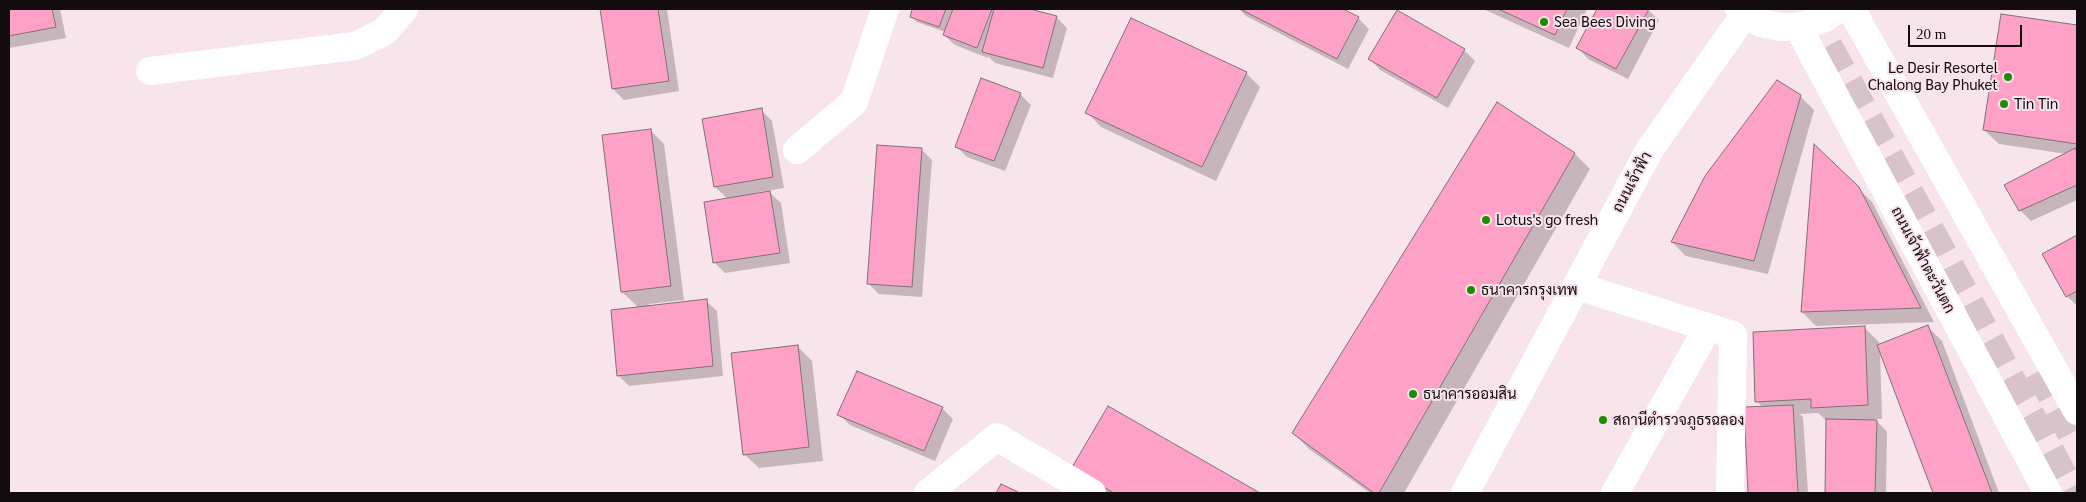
<!DOCTYPE html>
<html>
<head>
<meta charset="utf-8">
<style>
	body { margin:0 }
	#map { position:relative; width:2086px; height:502px; overflow:hidden; background:#f8e4eb; font-family:Georgia,serif }
	canvas { display:block }
	.frame { position:absolute; inset:0; border:10px solid #130c0f; pointer-events:none }
	.scale { position:absolute; left:1908px; top:25px; width:114px; height:22px; box-sizing:border-box; border:2px solid #130c0f; border-top:0; padding-left:6px; font-size:15px; line-height:18px; white-space:nowrap; color:#130c0f; -webkit-text-stroke:4px #f8e4eb; paint-order:stroke }
</style>
</head>
<body>
<div id="map">
<canvas width="2086" height="502"></canvas>
<div class="frame"></div>
<div class="scale">20 m</div>
</div>
<script>
const ctx = document.querySelector('canvas').getContext('2d');
ctx.lineJoin = 'round';
function fill(path, color) { ctx.fillStyle = color; ctx.fill(path, 'evenodd'); }
const toPath = rows => new Path2D(rows.map(r => 'M' + r).join(''));
function trace(path, color, width, dash) { ctx.strokeStyle = color; ctx.lineWidth = width; ctx.lineCap = dash ? 'butt' : 'round'; ctx.setLineDash(dash || []); ctx.stroke(path); }
function drawText(font, color, halo, rows, align = 'center') {
  ctx.font = font + ' Georgia,Sarabun,serif'; ctx.lineWidth = 4; ctx.setLineDash([]); ctx.textBaseline = 'middle'; ctx.strokeStyle = halo; ctx.fillStyle = color; for (const [text, x, y, turn = 0] of rows) {
    ctx.save(); ctx.translate(x, y); ctx.rotate((+turn || 0) * Math.PI / 180); ctx.textAlign = isNaN(turn) ? turn : align; if (halo) ctx.strokeText(text, 0, 0); ctx.fillText(text, 0, 0); ctx.restore();
  }
}
fill(toPath([
	[9,9,60,9,66,38,9,48],
	[601,9,667,9,679,91,624,100,613,89],
	[914,9,1025,9,1056,17,1067,28,1053,78,995,63,988,56,988,58,955,45,944,35,945,32,917,22,911,16],
	[1239,9,1341,9,1358,18,1369,29,1348,69,1246,16],
	[1483,9,1587,9,1569,48],
	[1598,9,1647,9,1659,20,1628,79,1588,59,1578,48],
	[1398,11,1464,50,1475,61,1448,108,1380,70,1370,59],
	[2002,15,2077,27,2077,200,2031,221,2020,210,2067,154,1999,144,1984,130],
	[1246,73,1260,87,1216,181,1101,127,1087,112],
	[1020,94,1031,105,1005,171,967,157,956,146],
	[1800,96,1814,110,1768,274,1686,256,1672,242],
	[761,110,772,121,784,188,754,193,754,195,770,193,781,203,790,263,725,273,714,262,728,199,715,187,703,120],
	[650,130,664,144,684,300,649,304,649,307,706,301,717,311,723,376,629,386,618,375,639,308,622,292],
	[921,149,932,160,922,297,879,294,869,284],
	[1574,153,1590,169,1404,493,1370,493,1309,449,1293,433],
	[1858,188,1872,202,1934,322,1816,326,1802,312],
	[2077,236,2077,306,2067,296,2044,254],
	[1928,327,1942,341,1999,493,1934,493,1880,350,1882,419,1875,419,1887,432,1886,493,1826,493,1828,422,1818,413,1800,414,1803,417,1808,493,1749,493,1745,408,1763,407,1756,401,1865,328,1879,342,1879,346],
	[798,347,812,361,823,461,759,468,744,454],
	[942,408,953,419,935,461,850,425,839,414],
	[1108,408,1258,493,1105,493,1087,483]
]), '#0003');
const building = toPath([
	[9,9,52,9,56,27,9,36,9,9],
	[600,9,658,9,669,81,612,89,600,9],
	[912,9,946,9,939,27,910,17,912,9],
	[953,9,992,9,977,48,943,35,953,9],
	[994,9,1030,9,1057,16,1043,68,982,52,994,9],
	[1240,9,1343,9,1359,17,1337,59,1240,9],
	[1498,9,1567,9,1555,35,1498,9],
	[1597,9,1649,9,1616,69,1576,48,1597,9],
	[1397,10,1465,49,1437,98,1368,59,1397,10],
	[2001,14,2077,25,2077,144,1983,130,2001,14],
	[1131,18,1247,72,1202,167,1085,113,1131,18],
	[981,78,1021,93,994,161,955,147,981,78],
	[1777,80,1801,95,1754,261,1671,242,1705,176,1777,80],
	[1497,102,1575,153,1379,493,1374,493,1292,433,1497,102],
	[762,108,773,177,714,187,702,119,762,108],
	[651,129,671,286,621,292,602,135,651,129],
	[1814,144,1859,187,1921,308,1801,312,1814,144],
	[877,145,922,148,912,287,867,284,877,145],
	[2075,148,2077,152,2077,185,2019,211,2004,185,2075,148],
	[770,191,780,253,713,263,704,202,770,191],
	[2077,235,2077,291,2066,297,2042,254,2077,235],
	[707,299,713,366,617,376,611,310,707,299],
	[1928,325,1992,493,1933,493,1877,345,1928,325],
	[1865,326,1868,405,1811,408,1811,399,1755,402,1753,332,1865,326],
	[798,345,809,447,743,455,731,353,798,345],
	[857,371,943,407,924,451,837,415,857,371],
	[1793,405,1798,493,1748,493,1744,407,1793,405],
	[1108,406,1260,493,1114,493,1071,469,1108,406],
	[1826,419,1877,420,1875,493,1825,493,1826,419],
	[1001,484,1020,493,996,493,1001,484]
]);
fill(building, '#fda1c7');
trace(building, '#817076', 1);
trace(toPath([
	[1808,9,1939,246,2073,493],
	[2039,371,2077,445]
]), '#d6c4ca', 28, [28, 14]);
trace(toPath([
	[150,71,355,46,385,31,404,9],
	[797,150,854,102,885,9],
	[1577,286,1733,335,1730,493],
	[928,493,997,437,1092,493],
	[1615,493,1708,327]
]), '#fff', 28);
trace(toPath([
	[1739,9,1761,23,1780,27,1798,27,1825,18,1838,9],
	[1851,9,2077,411],
	[1798,27,2048,493],
	[1465,493,1650,149,1745,14]
]), '#fff', 28);
for (const [x, y, r, color] of [
	[1544,22,5,"#208a04"],
	[2008,77,5,"#208a04"],
	[2004,104,5,"#208a04"],
	[1486,220,5,"#208a04"],
	[1471,290,5,"#208a04"],
	[1413,394,5,"#208a04"],
	[1603,420,5,"#208a04"]
]) { const dot = new Path2D(); dot.arc(x, y, r, 0, 2 * Math.PI); ctx.fillStyle = color; ctx.fill(dot); trace(dot, '#f8e4eb', 2); }
drawText('15px', '#130c0f', '#f8e4eb', [
	["Sea Bees Diving",1554,22],
	["Le Desir Resortel",1998,68,"right"],
	["Chalong Bay Phuket",1998,85,"right"],
	["Tin Tin",2014,104],
	["Lotus's go fresh",1496,220],
	["ธนาคารกรุงเทพ",1481,290],
	["ธนาคารออมสิน",1423,394],
	["สถานีตำรวจภูธรฉลอง",1613,420]
], 'left');
drawText('15px', '#130c0f', '#f8e4eb', [
	["ถนนเจ้าฟ้า",1632,182,-62],
	["ถนนเจ้าฟ้าตะวันตก",1923,260,62]
]);
</script>
</body>
</html>
